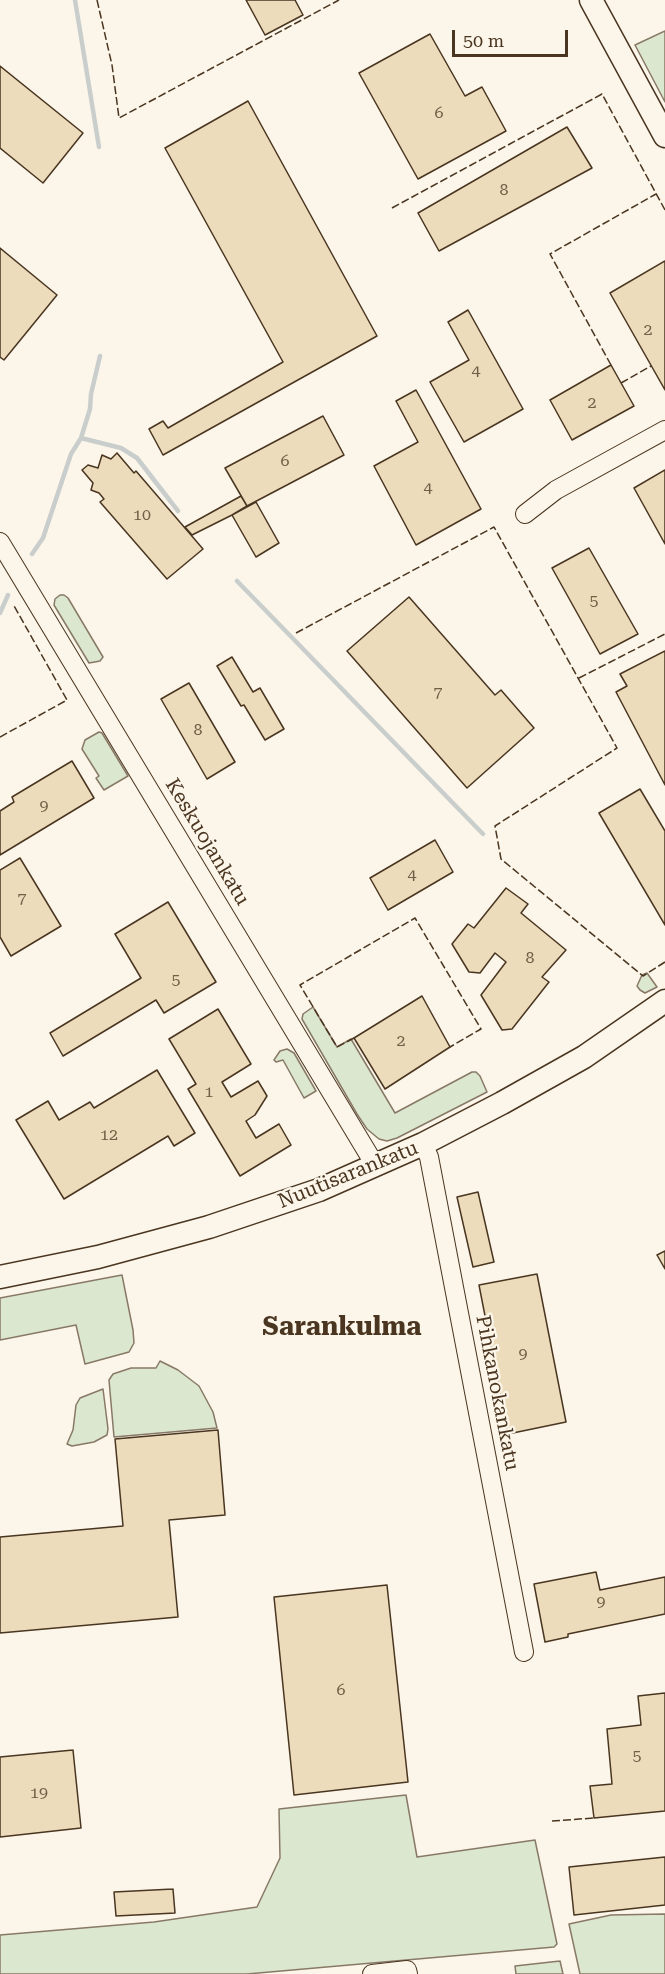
<!DOCTYPE html>
<html>
<head>
<meta charset="utf-8">
<style>
	body { margin:0 }
	#map { position:relative; width:665px; height:1974px; overflow:hidden; background:#fbf6e9; font-family:"Roboto Serif",serif }
	canvas { display:block }
	.scale { position:absolute; left:452px; top:30px; width:116px; height:27px; box-sizing:border-box; border:3px solid #4a3520; border-top:0; padding-left:8px; font-size:18px; line-height:21px; white-space:nowrap; color:#4a3520; -webkit-text-stroke:4px #fbf6e9; paint-order:stroke }
</style>
</head>
<body>
<div id="map">
<canvas width="665" height="1974"></canvas>
<div class="scale">50 m</div>
</div>
<script>
const ctx = document.querySelector('canvas').getContext('2d');
ctx.lineJoin = 'round';
function fill(path, color) { ctx.fillStyle = color; ctx.fill(path, 'evenodd'); }
const toPath = rows => new Path2D(rows.map(r => 'M' + r).join(''));
function trace(path, color, width, dash) { ctx.strokeStyle = color; ctx.lineWidth = width; ctx.lineCap = dash ? 'butt' : 'round'; ctx.setLineDash(dash || []); ctx.stroke(path); }
function drawText(font, color, halo, rows, align = 'center') {
  ctx.font = font + ' "Roboto Serif",serif'; ctx.lineWidth = 4.5; ctx.setLineDash([]); ctx.textBaseline = 'middle'; ctx.strokeStyle = halo; ctx.fillStyle = color; for (const [text, x, y, turn = 0] of rows) {
    ctx.save(); ctx.translate(x, y); ctx.rotate((+turn || 0) * Math.PI / 180); ctx.textAlign = isNaN(turn) ? turn : align; if (halo) ctx.strokeText(text, 0, 0); ctx.fillText(text, 0, 0); ctx.restore();
  }
}
const green = toPath([
	[665,31,665,102,635,45,665,31],
	[60,595,64,595,68,598,103,657,100,661,89,663,54,605,55,599,60,595],
	[99,732,102,733,128,776,104,790,96,778,99,776,82,749,85,740,99,732],
	[647,973,657,987,645,993,640,990,637,986,642,975,647,973],
	[313,1007,337,1047,351,1039,395,1113,472,1072,476,1072,480,1076,487,1092,397,1138,387,1141,379,1139,367,1129,357,1114,302,1019,303,1014,313,1007],
	[287,1049,294,1053,316,1091,304,1098,283,1060,276,1062,274,1060,280,1051,287,1049],
	[122,1275,133,1330,134,1343,129,1352,85,1364,76,1325,0,1340,0,1298,122,1275],
	[160,1361,178,1370,199,1386,213,1412,217,1428,114,1437,109,1380,113,1374,131,1368,156,1368,160,1361],
	[103,1389,108,1429,107,1435,94,1442,72,1446,67,1444,73,1430,76,1405,80,1398,103,1389],
	[406,1795,417,1857,535,1840,557,1944,554,1947,247,1974,0,1974,0,1935,154,1922,257,1907,280,1858,279,1809,406,1795],
	[665,1914,665,1974,580,1974,569,1924,611,1915,665,1914],
	[560,1961,563,1974,516,1974,515,1966,560,1961]
]);
fill(green, '#dce7d0');
trace(green, '#887966', 1.5);
trace(toPath([
	[75,0,99,147],
	[81,438,121,448,137,458,178,511],
	[32,554,43,538,71,454,81,438,90,409,91,394,100,356],
	[237,581,483,834],
	[0,613,8,595]
]), '#c9cecd', 4.5);
const building = toPath([
	[246,0,295,0,303,15,265,35,246,0],
	[430,34,465,96,482,87,506,131,418,179,359,73,430,34],
	[0,66,83,133,43,183,0,148,0,66],
	[248,101,377,336,163,455,149,429,163,421,168,428,283,362,165,148,248,101],
	[567,127,592,168,439,251,418,213,567,127],
	[0,248,57,295,4,360,0,357,0,248],
	[665,261,665,390,610,293,665,261],
	[468,310,523,409,464,442,430,382,469,360,448,322,468,310],
	[611,365,634,406,572,440,550,400,611,365],
	[416,390,481,509,416,545,374,466,418,442,396,401,416,390],
	[323,416,344,455,247,506,225,468,323,416],
	[117,453,134,473,136,471,203,549,167,579,100,502,104,499,99,493,91,490,93,483,82,470,88,465,98,468,102,455,111,459,117,453],
	[665,470,665,544,634,488,665,470],
	[241,496,247,506,232,515,192,535,185,527,241,496],
	[256,502,279,543,256,557,232,515,256,502],
	[589,548,638,634,600,654,552,568,589,548],
	[409,597,495,695,501,690,534,728,467,788,347,651,409,597],
	[665,651,665,785,616,692,627,686,620,674,665,651],
	[232,657,253,692,260,688,284,729,265,740,244,705,241,706,217,666,232,657],
	[189,683,235,762,207,779,161,699,189,683],
	[72,761,94,798,0,855,0,811,14,802,12,797,72,761],
	[640,789,665,831,665,925,599,813,640,789],
	[435,840,453,872,388,910,370,878,435,840],
	[20,858,61,926,11,956,0,937,0,870,20,858],
	[506,888,528,904,521,913,566,950,542,977,549,982,512,1029,502,1030,481,995,506,962,495,953,480,973,469,972,452,944,468,924,474,928,506,888],
	[168,902,216,982,164,1013,156,1000,63,1056,50,1033,141,978,115,934,168,902],
	[422,996,450,1047,385,1089,354,1038,422,996],
	[218,1009,251,1064,222,1082,231,1097,258,1081,267,1096,255,1115,246,1121,256,1138,279,1124,291,1145,240,1176,188,1089,196,1084,169,1039,218,1009],
	[157,1070,195,1133,174,1146,168,1136,64,1199,16,1120,48,1101,59,1120,90,1102,94,1108,157,1070],
	[478,1192,494,1262,473,1267,457,1197,478,1192],
	[665,1251,665,1269,657,1255,665,1251],
	[537,1274,566,1422,508,1434,479,1285,537,1274],
	[218,1430,225,1515,169,1520,178,1617,0,1633,0,1537,123,1526,115,1439,218,1430],
	[596,1572,600,1590,665,1577,665,1614,568,1634,568,1637,545,1642,534,1584,596,1572],
	[387,1585,408,1782,294,1795,274,1597,387,1585],
	[665,1693,665,1811,594,1818,590,1786,612,1784,607,1729,641,1725,638,1696,665,1693],
	[73,1750,81,1828,0,1837,0,1757,73,1750],
	[665,1857,665,1905,574,1915,569,1867,665,1857],
	[173,1889,175,1913,116,1916,114,1892,173,1889]
]);
fill(building, '#ecdcbc');
trace(building, '#4a3520', 1.5);
const minor = toPath([
	[525,514,556,490,665,430],
	[0,542,375,1165],
	[423,1144,429,1157,524,1652],
	[372,1974,407,1970,408,1974]
]);
const major = toPath([
	[591,0,665,136],
	[0,1277,98,1257,209,1227,319,1190,423,1144,502,1103,584,1057,665,1001]
]);
trace(minor, '#4a3520', 20);
trace(major, '#4a3520', 25);
trace(minor, '#fbf6e9', 18);
trace(major, '#fbf6e9', 22);
trace(toPath([
	[97,0,112,65,119,118,339,0],
	[392,208,602,94,665,210],
	[611,365,550,254,656,194],
	[621,383,651,366],
	[296,633,494,527,617,748,495,826,501,859,643,976,665,962],
	[579,678,665,634],
	[0,737,67,700,13,604],
	[354,1038,337,1047,300,985,415,918,481,1029,450,1047],
	[552,1821,594,1818]
]), '#4a3520', 1.5, [8, 3]);
drawText('16px', '#725f47', null, [
	["6",439,113],
	["8",504,190],
	["2",648,330],
	["4",476,371],
	["2",592,403],
	["6",285,461],
	["4",428,488],
	["10",142,515],
	["5",594,601],
	["7",438,692],
	["8",198,730],
	["9",44,806],
	["4",412,875],
	["7",22,898],
	["8",530,958],
	["5",176,980],
	["2",401,1041],
	["1",209,1092],
	["12",109,1135],
	["9",523,1354],
	["9",601,1602],
	["6",341,1690],
	["5",637,1756],
	["19",39,1793]
]);
drawText('20px', '#4a3520', '#fbf6e9', [
	["Keskuojankatu",207,842,59],
	["Nuutisarankatu",348,1175,-22],
	["Pihkanokankatu",497,1393,79]
]);
drawText('bold 26px', '#4a3520', '#fbf6e9', [
	["Sarankulma",342,1327]
]);
</script>
</body>
</html>
